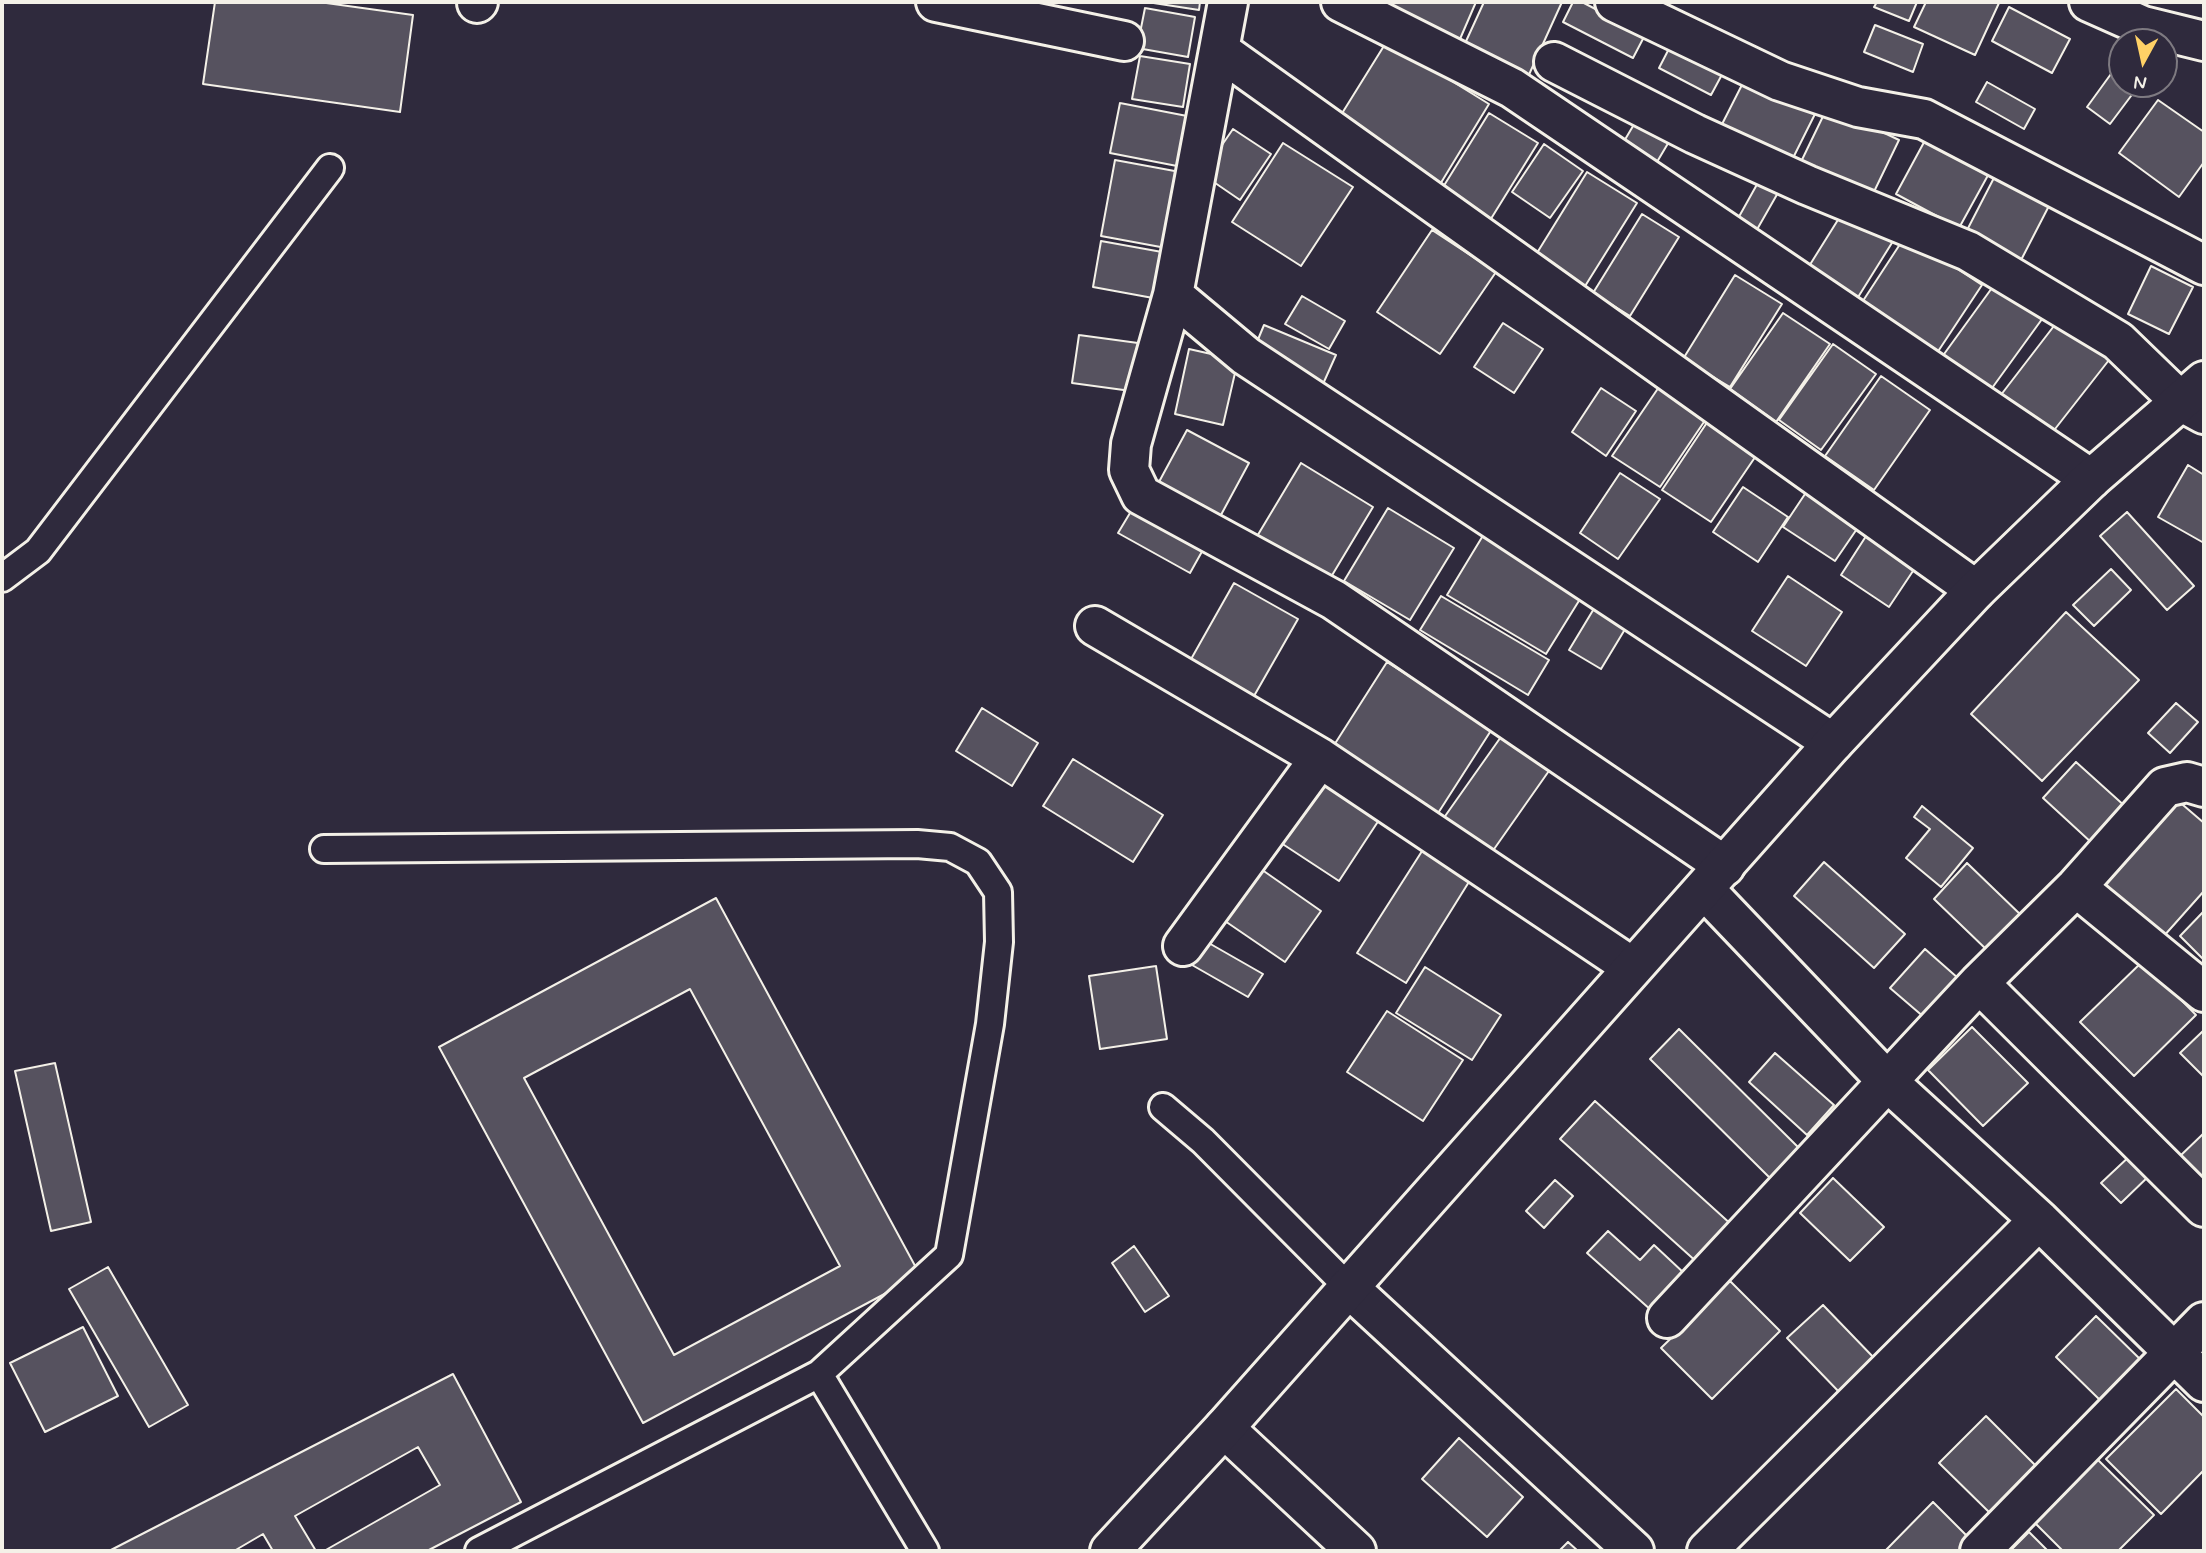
<!DOCTYPE html>
<html>
<head>
<meta charset="utf-8">
<style>
	body { margin:0 }
	#map { position:relative; width:2206px; height:1553px; overflow:hidden; background:#2f2a3d; font-family:Mynerve,sans-serif }
	canvas { display:block }
	.frame { position:absolute; inset:0; border:4px solid #f4f1e8; pointer-events:none }
	.north { position:absolute; left:2108px; top:28px; width:70px; height:70px; box-sizing:border-box; background:#2f2a3d; border:2px solid #7e7a81; border-radius:50%; rotate:188deg; font-size:19px; font-weight:700; line-height:28px; text-align:center; color:#f4f1e8 }
	.north::after { content:''; display:block; margin:auto; width:24px; height:32px; background:#ffd166; clip-path:polygon(50% 0,100% 100%,50% 72%,0 100%) }
</style>
</head>
<body>
<div id="map">
<canvas width="2206" height="1553"></canvas>
<div class="frame"></div>
<div class="north">N</div>
</div>
<script>
const ctx = document.querySelector('canvas').getContext('2d');
ctx.lineJoin = 'round';
function fill(path, color) { ctx.fillStyle = color; ctx.fill(path, 'evenodd'); }
const toPath = rows => new Path2D(rows.map(r => 'M' + r).join(''));
function trace(path, color, width, dash) { ctx.strokeStyle = color; ctx.lineWidth = width; ctx.lineCap = dash ? 'butt' : 'round'; ctx.setLineDash(dash || []); ctx.stroke(path); }
const building = toPath([
	[215,2,319,2,413,15,400,112,203,84,215,2],
	[1147,2,1200,2,1199,10,1147,2],
	[1391,2,1476,2,1460,39,1389,7,1391,2],
	[1484,2,1562,2,1527,79,1462,50,1484,2],
	[1573,2,1582,2,1645,35,1633,58,1563,22,1573,2],
	[1877,2,1917,2,1909,21,1874,7,1877,2],
	[1926,2,1997,2,1999,3,1975,55,1914,27,1926,2],
	[2009,7,2070,39,2052,73,1992,41,2009,7],
	[1145,8,1195,17,1188,57,1137,48,1145,8],
	[1875,25,1923,44,1913,72,1864,52,1875,25],
	[1387,41,1489,104,1439,186,1336,123,1387,41],
	[1673,41,1725,69,1711,95,1659,68,1673,41],
	[1140,56,1190,64,1183,107,1132,99,1140,56],
	[2116,67,2122,71,2122,84,2140,84,2110,124,2087,107,2116,67],
	[1749,71,1819,106,1786,172,1716,136,1749,71],
	[1987,82,2035,109,2024,129,1976,102,1987,82],
	[2158,100,2204,132,2204,162,2179,197,2119,153,2158,100],
	[1120,103,1187,116,1177,166,1110,153,1120,103],
	[1828,106,1899,140,1869,202,1798,168,1828,106],
	[1489,113,1538,143,1484,230,1435,200,1489,113],
	[1636,121,1670,140,1654,167,1620,148,1636,121],
	[1233,129,1271,154,1240,200,1202,174,1233,129],
	[1929,133,1992,168,1959,228,1896,194,1929,133],
	[1283,143,1353,187,1301,266,1232,222,1283,143],
	[1544,144,1583,171,1550,218,1512,192,1544,144],
	[1115,160,1180,172,1166,248,1101,236,1115,160],
	[1587,172,1637,203,1582,291,1532,261,1587,172],
	[1997,172,2052,200,2019,264,1964,236,1997,172],
	[1760,179,1779,191,1755,233,1736,222,1760,179],
	[1846,207,1895,238,1855,302,1806,271,1846,207],
	[1642,214,1679,237,1630,316,1593,293,1642,214],
	[1432,230,1496,272,1440,354,1377,312,1432,230],
	[1906,235,1982,285,1933,359,1857,310,1906,235],
	[1101,241,1162,252,1153,298,1093,287,1101,241],
	[2151,266,2193,287,2169,334,2128,314,2151,266],
	[1735,275,1782,304,1730,387,1683,359,1735,275],
	[1997,281,2045,315,1987,395,1939,361,1997,281],
	[1302,296,1345,321,1329,349,1285,324,1302,296],
	[1783,313,1830,344,1776,422,1730,389,1783,313],
	[2057,322,2109,360,2048,438,1997,400,2057,322],
	[1503,323,1543,349,1514,393,1474,367,1503,323],
	[1264,325,1336,355,1323,384,1252,354,1264,325],
	[1079,335,1138,343,1131,391,1072,383,1079,335],
	[1833,344,1876,374,1821,450,1779,420,1833,344],
	[1189,349,1238,360,1223,425,1175,414,1189,349],
	[1881,376,1930,410,1874,490,1825,456,1881,376],
	[1661,384,1708,416,1660,487,1612,456,1661,384],
	[1601,388,1636,411,1606,456,1572,432,1601,388],
	[1712,415,1762,447,1711,522,1662,490,1712,415],
	[1187,430,1249,463,1215,526,1153,493,1187,430],
	[1301,463,1373,507,1328,582,1256,538,1301,463],
	[2188,465,2204,475,2204,543,2158,517,2188,465],
	[1620,473,1660,499,1618,559,1580,533,1620,473],
	[1743,487,1788,517,1758,562,1713,532,1743,487],
	[1809,488,1861,523,1835,561,1783,527,1809,488],
	[1133,508,1204,548,1190,573,1118,533,1133,508],
	[1388,508,1454,548,1410,620,1344,581,1388,508],
	[2127,512,2194,586,2167,610,2100,536,2127,512],
	[1490,524,1590,583,1546,654,1447,595,1490,524],
	[1868,533,1917,565,1889,607,1841,575,1868,533],
	[2111,569,2131,590,2094,626,2073,605,2111,569],
	[1788,576,1842,612,1806,666,1752,631,1788,576],
	[1234,583,1298,619,1250,703,1186,668,1234,583],
	[1441,596,1549,660,1528,695,1420,630,1441,596],
	[1601,597,1633,616,1601,669,1569,650,1601,597],
	[2066,612,2139,680,2042,781,1971,714,2066,612],
	[1387,662,1492,729,1433,821,1329,753,1387,662],
	[2176,703,2198,722,2170,753,2148,733,2176,703],
	[982,708,1038,743,1012,786,956,751,982,708],
	[1503,734,1551,768,1492,852,1443,819,1503,734],
	[1073,759,1163,815,1133,862,1043,806,1073,759],
	[2076,762,2127,808,2093,844,2043,798,2076,762],
	[1319,780,1379,820,1339,881,1278,841,1319,780],
	[2176,799,2204,823,2204,891,2163,937,2102,882,2176,799],
	[1922,806,1973,848,1941,887,1906,858,1930,829,1914,817,1922,806],
	[1424,848,1472,877,1406,983,1357,953,1424,848],
	[1824,862,1905,934,1874,968,1794,896,1824,862],
	[1967,863,2023,917,1989,952,1934,899,1967,863],
	[1258,867,1321,911,1285,962,1222,919,1258,867],
	[716,898,920,1275,643,1423,439,1047,716,898],
	[690,989,840,1266,674,1355,524,1078,690,989],
	[2204,911,2204,960,2180,936,2204,911],
	[1207,942,1263,974,1248,997,1192,965,1207,942],
	[1925,949,1967,986,1932,1024,1890,988,1925,949],
	[2143,961,2196,1015,2134,1076,2080,1022,2143,961],
	[1156,966,1167,1039,1100,1049,1089,976,1156,966],
	[1425,967,1501,1015,1472,1060,1396,1013,1425,967],
	[1387,1011,1463,1060,1423,1121,1347,1072,1387,1011],
	[1972,1027,2028,1083,1983,1126,1928,1070,1972,1027],
	[1679,1029,1806,1155,1777,1185,1650,1059,1679,1029],
	[2204,1030,2204,1077,2180,1053,2204,1030],
	[1775,1053,1834,1105,1807,1135,1749,1082,1775,1053],
	[55,1063,91,1222,51,1231,15,1071,55,1063],
	[1595,1101,1733,1226,1699,1264,1560,1139,1595,1101],
	[2204,1133,2204,1185,2178,1158,2204,1133],
	[2133,1153,2152,1173,2121,1203,2101,1183,2133,1153],
	[1833,1178,1884,1227,1850,1261,1800,1213,1833,1178],
	[1555,1180,1573,1196,1544,1228,1526,1211,1555,1180],
	[1608,1231,1640,1260,1654,1245,1685,1274,1652,1311,1587,1253,1608,1231],
	[1134,1246,1169,1296,1145,1312,1112,1263,1134,1246],
	[108,1267,188,1405,149,1427,69,1289,108,1267],
	[1730,1281,1780,1331,1712,1399,1661,1348,1730,1281],
	[1823,1305,1876,1360,1841,1394,1787,1338,1823,1305],
	[2096,1316,2143,1362,2103,1403,2056,1357,2096,1316],
	[83,1327,118,1396,45,1432,10,1363,83,1327],
	[453,1374,521,1502,427,1551,324,1551,440,1485,418,1447,295,1516,316,1551,273,1551,263,1534,234,1551,109,1551,453,1374],
	[2176,1389,2204,1417,2204,1470,2161,1514,2106,1459,2176,1389],
	[1986,1416,2039,1469,1993,1516,1939,1463,1986,1416],
	[1459,1438,1523,1497,1487,1537,1422,1479,1459,1438],
	[2096,1458,2154,1515,2118,1551,2063,1551,2033,1521,2096,1458],
	[1933,1502,1972,1541,1962,1551,1885,1551,1933,1502],
	[2029,1532,2048,1551,2010,1551,2029,1532],
	[1568,1542,1578,1551,1559,1551,1568,1542]
]);
fill(building, '#56525f');
trace(building, '#f4f1e8', 2);
const service = toPath([
	[2,578,38,551,330,168],
	[324,849,917,844,950,847,978,862,998,892,999,942,990,1024,949,1255,819,1374,925,1551],
	[1163,1107,1203,1141,1348,1287],
	[479,1551,819,1374]
]);
const minor = toPath([
	[936,2,1124,41],
	[1228,2,1173,295,1131,444,1129,470,1141,495,1334,600,1725,866],
	[1341,2,1512,88,2091,479],
	[1615,2,1780,81,1858,107,1924,119,2204,265],
	[2089,2,2143,26,2204,41],
	[477,3,478,2],
	[1219,50,1976,590],
	[1554,62,1695,134,1807,185,1968,251,2118,341,2180,401,2204,414],
	[1173,295,1246,356,1833,743],
	[1095,626,1320,758,1632,967],
	[2076,887,2204,992],
	[1704,889,1888,1082,2039,1220,2204,1382],
	[1183,946,1320,758],
	[1979,983,2204,1207],
	[1348,1287,1634,1551],
	[1667,1318,1979,983,2076,887,2165,787,2187,782,2204,787],
	[1224,1428,1356,1551],
	[1707,1551,2039,1220],
	[1980,1551,2204,1322]
]);
const tertiary = toPath([
	[1110,1551,1224,1428,1833,743,1976,590,2091,479,2204,381]
]);
trace(service, '#f4f1e8', 32);
trace(minor, '#f4f1e8', 44);
trace(tertiary, '#f4f1e8', 44);
trace(service, '#2f2a3d', 26);
trace(minor, '#2f2a3d', 38);
trace(tertiary, '#2f2a3d', 38);
</script>
</body>
</html>
